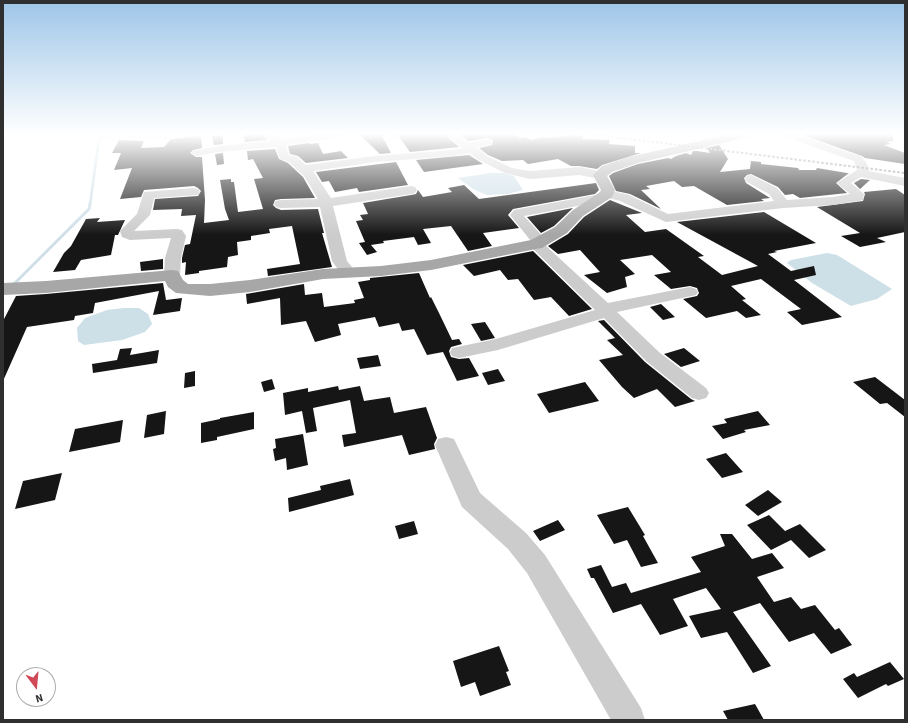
<!DOCTYPE html>
<html>
<head>
<meta charset="utf-8">
<style>
	body { margin:0 }
	#map { position:relative; width:908px; height:723px; overflow:hidden; background:#fff; font-family:"Source Sans 3",sans-serif }
	canvas { display:block }
	.frame { position:absolute; inset:0; border:4px solid #2f2f2f; pointer-events:none }
	.north { position:absolute; left:16px; top:667px; width:40px; height:40px; box-sizing:border-box; background:#fff; border:1px solid #acacac; border-radius:50%; rotate:164deg; font-size:11px; font-weight:700; line-height:16px; text-align:center; color:#2f2f2f }
	.north::after { content:''; display:block; margin:auto; width:14px; height:18px; background:#d04758; clip-path:polygon(50% 0,100% 100%,50% 72%,0 100%) }
</style>
</head>
<body>
<div id="map">
<canvas width="908" height="723"></canvas>
<div class="frame"></div>
<div class="north">N</div>
</div>
<script>
const ctx = document.querySelector('canvas').getContext('2d');
ctx.lineJoin = 'round';
function fill(path, color) { ctx.fillStyle = color; ctx.fill(path, 'evenodd'); }
const toPath = rows => new Path2D(rows.map(r => 'M' + r).join(''));
function trace(path, color, width, dash) { ctx.strokeStyle = color; ctx.lineWidth = width; ctx.lineCap = dash ? 'butt' : 'round'; ctx.setLineDash(dash || []); ctx.stroke(path); }
fill(toPath([
	[490,173,504,173,514,176,523,190,508,194,487,195,473,189,458,178],
	[827,253,837,255,892,289,877,299,851,306,812,283,787,263,791,260],
	[124,308,139,308,148,314,152,324,145,332,122,340,84,345,78,341,77,328,85,318,107,310]
]), '#cddfe7');
trace(toPath([
	[90,205,99,139,126,137,167,138,176,134]
]), '#cddfe7', 2.5);
trace(toPath([
	[12,286,89,209,90,204]
]), '#cddfe7', 3);
fill(toPath([
	[243,134,262,134,267,140,245,142],
	[359,134,381,134,391,153,380,154],
	[397,134,444,134,459,147,410,152],
	[458,134,514,134,520,138,525,137,531,140,543,137,546,138,572,135,583,136,582,139,610,140,609,144,635,146,635,153,641,153,602,165,597,169,579,166,571,166,558,159,528,164,523,160,502,161,488,155,479,148,492,145,493,141,491,139,487,138,469,141],
	[800,134,893,134,893,141,886,142,891,144,884,145,905,153,905,164,865,158,862,156],
	[223,135,223,144,214,145,212,136],
	[201,136,202,148,193,150,190,153,196,157,202,157,205,200,204,223,229,220,225,209,220,180,231,179,231,182,234,182,238,212,263,209,254,179,263,178,253,159,248,160,247,151,275,149,279,159,288,163,303,177,315,198,281,199,275,200,273,205,276,208,281,210,318,209,324,233,322,233,332,267,268,276,267,269,300,264,292,226,269,229,270,233,251,236,251,240,237,242,238,255,228,257,227,267,199,271,199,273,185,275,186,262,182,263,182,258,185,245,190,244,196,215,181,216,182,209,153,210,155,199,198,196,201,191,198,188,194,186,144,190,141,197,120,199,132,168,114,170,121,153,112,153,119,140,144,141,141,148,164,147,171,139],
	[309,143,310,144,318,143,323,154,341,151,348,158,306,163,298,156,290,154,288,146],
	[719,145,728,159,720,172,750,169,751,161,761,162,761,164,798,168,799,170,816,170,817,168,847,173,849,173,836,183,847,193,800,198,793,194,785,195,778,187,751,174,747,175,744,178,746,183,770,198,761,199,764,201,727,205,694,186,682,187,674,181,646,186,650,189,641,190,661,209,630,194,616,191,609,176,613,173,638,164,668,158,671,159,676,156,686,153,691,155,693,151,697,151,710,153,707,148],
	[223,153,224,164,217,165,215,154],
	[469,155,483,164,424,172,416,160],
	[396,162,408,185,359,192,357,188,335,192,329,181,322,182,316,172],
	[861,179,870,180,860,189,854,183],
	[596,183,599,190,595,194,513,209,508,215,519,228,483,233,492,246,468,251,451,226,423,229,431,243,418,245,414,237,383,241,384,243,371,245,377,252,367,255,359,243,365,242,356,221,363,220,360,215,368,214,363,203,411,195,416,194,418,190,423,197,452,192,448,188,464,185,479,199],
	[896,189,905,195,905,232,877,238,886,242,860,247,841,236,860,233,817,207,863,201,865,194,864,192],
	[610,200,642,213,626,215,645,232,666,229,704,256,698,257,722,275,758,266,677,222,764,212,816,243,774,251,777,252,768,254,791,271,814,266,816,275,794,280,842,317,802,325,787,312,801,309,761,279,731,286,746,299,742,300,761,315,746,318,737,311,706,318,683,299,697,296,699,293,697,288,690,286,671,289,654,275,671,272,652,255,620,260,635,274,625,277,627,287,607,293,584,275,600,272,580,250,558,254,548,246,568,234,584,217],
	[573,208,554,226,541,233,527,217],
	[100,218,97,222,125,220,118,235,115,235,111,255,81,260,75,270,53,272,64,253,71,246,86,219],
	[533,251,592,309,569,316,551,297,534,300,518,279,508,280,500,270,474,276,463,265],
	[163,259,163,269,141,271,140,262],
	[419,273,430,298,431,297,439,313,452,340,459,339,462,344,451,347,449,351,451,357,459,359,469,358,479,376,457,381,443,352,427,355,414,329,402,331,399,323,379,327,375,317,338,324,341,335,315,342,306,321,281,325,280,298,247,304,246,294,304,284,305,295,322,293,324,307,355,303,354,300,364,298,358,282,370,280,370,278],
	[163,283,166,300,182,298,180,311,153,315,159,291,95,303,93,313,75,316,74,320,27,327,3,381,3,321,16,296,46,294],
	[661,304,675,317,663,320,650,307],
	[604,320,645,362,691,399,695,401,675,407,657,389,634,398,622,387,599,360,623,355,607,340,615,338,598,321],
	[485,322,495,338,481,341,471,324],
	[132,348,130,355,159,350,157,363,93,373,92,364,117,360,120,349],
	[684,348,700,361,681,367,664,354],
	[378,355,381,366,360,369,357,358],
	[498,369,505,381,488,385,482,373],
	[195,371,195,386,184,388,185,373],
	[875,377,905,400,905,417,887,403,880,404,853,382],
	[272,379,275,389,264,392,261,382],
	[585,382,599,401,549,413,537,394],
	[338,386,339,390,360,386,364,401,390,397,394,413,426,407,437,438,434,444,435,449,409,455,402,435,344,447,342,435,356,433,350,400,313,408,317,431,306,433,302,411,285,415,283,393,308,388,308,392],
	[166,411,164,434,144,438,147,415],
	[758,411,770,425,744,430,746,432,723,439,712,426,727,423,724,419],
	[254,412,254,429,217,437,217,440,201,443,201,423,220,419,220,418],
	[123,420,120,442,69,452,75,429],
	[303,434,308,465,287,470,286,458,275,461,273,449,276,448,275,439],
	[726,453,743,472,722,478,706,459],
	[62,473,55,500,15,509,23,481],
	[350,479,354,495,289,512,288,498,321,490,320,486],
	[768,490,782,502,758,516,745,505],
	[628,507,645,535,643,536,658,563,641,567,627,540,614,544,597,515],
	[769,515,785,531,800,524,826,550,809,558,791,540,771,550,747,525],
	[558,520,565,530,540,541,533,531],
	[414,521,418,534,399,539,395,526],
	[720,534,732,534,752,559,772,553,784,568,757,577,774,602,791,597,801,609,815,605,835,630,839,628,852,645,831,654,814,633,789,642,760,603,733,612,771,666,753,673,727,632,701,638,689,616,721,609,706,588,673,599,688,626,660,635,641,604,613,613,594,578,591,578,587,569,601,565,612,587,626,583,631,593,701,572,691,557,725,546],
	[499,646,509,671,506,672,511,685,480,696,475,682,461,687,453,661],
	[890,662,904,679,888,686,886,684,858,698,843,679,854,673,857,677],
	[755,704,764,720,728,720,723,711]
]), '#161616');
fill(toPath([
	[263,134,274,134,282,139,320,134,344,134,343,136,339,137,286,145,289,155,297,157,306,165,375,156,452,150,462,148,445,134,456,134,469,143,487,139,491,140,492,142,491,144,476,147,487,156,512,168,530,171,579,167,604,172,606,175,604,178,600,179,579,175,530,179,505,173,479,160,469,153,452,156,375,162,313,171,331,198,411,186,415,187,417,190,415,193,411,194,333,206,347,261,356,272,354,275,348,277,342,275,332,261,320,207,281,208,276,207,274,204,276,201,281,200,318,199,304,176,289,162,280,159,276,147,218,152,197,156,191,153,193,151,218,146,270,141,263,134],
	[782,134,796,134,862,157,867,164,869,171,905,178,905,186,861,177,851,183,864,194,863,200,858,201,833,205,783,208,666,222,620,201,609,198,604,201,524,216,545,239,547,242,545,245,608,303,690,287,696,289,698,292,696,295,617,312,660,353,706,388,709,393,706,398,699,400,692,398,646,361,604,318,498,350,459,358,452,356,450,352,452,348,496,339,595,310,531,247,529,244,531,241,510,215,514,210,601,194,603,191,607,190,629,195,668,214,774,201,769,194,747,182,745,179,747,176,751,175,777,188,787,200,833,197,850,194,837,183,857,170,854,161,783,136,782,134],
	[194,188,198,189,200,192,198,195,154,198,150,215,134,231,177,229,182,230,186,236,181,258,180,275,178,278,172,280,166,278,164,275,165,258,171,238,130,240,122,237,120,231,137,214,144,192,194,188],
	[446,437,454,439,480,493,526,533,545,555,641,708,645,720,611,720,527,573,508,549,462,507,435,445,438,439,446,437]
]), '#ccc');
fill(toPath([
	[730,134,750,134,748,137,638,163,612,172,607,176,615,190,612,197,583,216,567,233,542,248,536,249,431,270,381,276,323,279,250,292,210,296,176,293,168,287,165,281,46,293,3,295,3,283,46,281,172,270,178,271,183,280,188,284,210,284,250,280,323,269,381,266,431,260,531,240,555,227,573,210,600,192,601,190,593,175,602,166,629,157,730,134]
]), '#a7a7a7');
trace(toPath([
	[589,134,905,173]
]), '#848484', 2, [2.5, 2]);
const sky = ctx.createLinearGradient(0, 0, 0, 235);
sky.addColorStop(0, '#9dc5e8');
sky.addColorStop(0.57, '#fff');
sky.addColorStop(1, '#ffffff00');
ctx.fillStyle = sky;
ctx.fillRect(0, 0, 908, 235);
</script>
</body>
</html>
